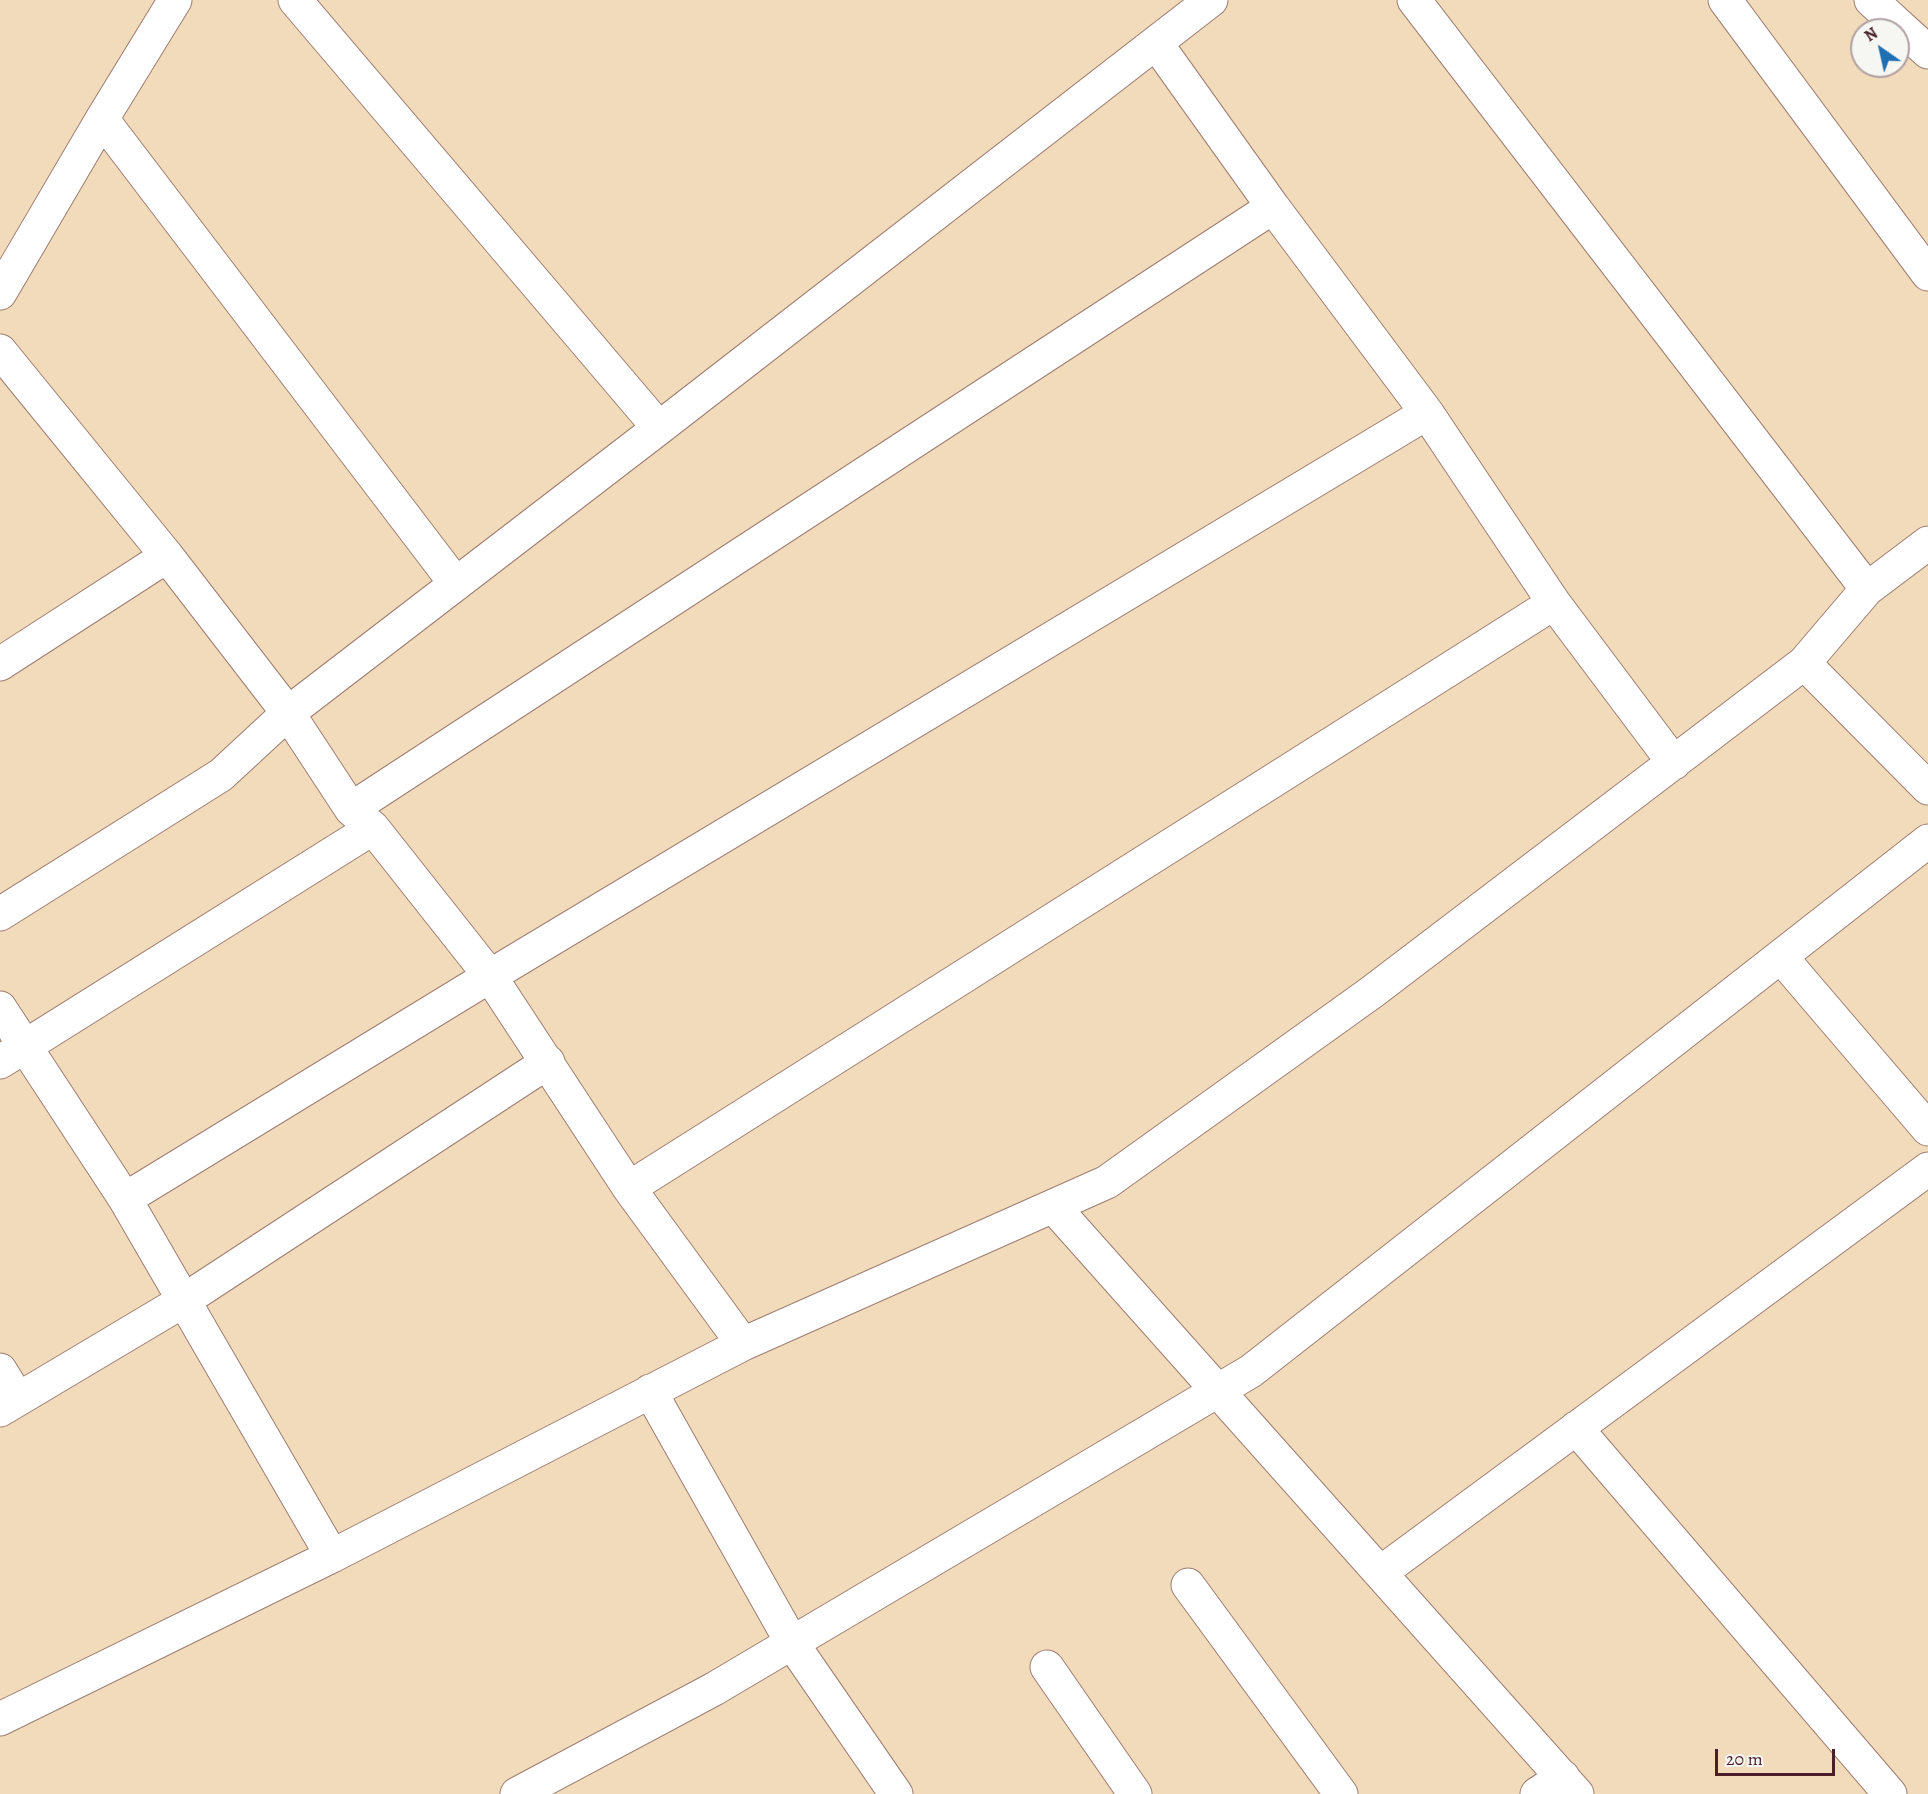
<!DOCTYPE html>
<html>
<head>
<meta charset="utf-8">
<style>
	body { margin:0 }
	#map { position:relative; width:1928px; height:1794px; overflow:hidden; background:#f1dbba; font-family:Alegreya,serif }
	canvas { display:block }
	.north { position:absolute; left:1850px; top:18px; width:60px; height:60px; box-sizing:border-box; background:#f6f6f2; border:2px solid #b1a0a2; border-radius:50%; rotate:326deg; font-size:16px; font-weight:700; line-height:24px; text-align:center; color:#4a1f2b }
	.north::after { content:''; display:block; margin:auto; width:21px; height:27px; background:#1f6fb2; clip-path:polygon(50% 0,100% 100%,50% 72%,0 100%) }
	.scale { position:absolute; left:1715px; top:1749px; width:120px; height:27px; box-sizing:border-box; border:3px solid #4a1f2b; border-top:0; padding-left:8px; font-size:18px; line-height:21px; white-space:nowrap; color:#4a1f2b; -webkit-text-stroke:4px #f6f6f2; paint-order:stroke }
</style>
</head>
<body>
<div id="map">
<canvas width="1928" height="1794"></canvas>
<div class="north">N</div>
<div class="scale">20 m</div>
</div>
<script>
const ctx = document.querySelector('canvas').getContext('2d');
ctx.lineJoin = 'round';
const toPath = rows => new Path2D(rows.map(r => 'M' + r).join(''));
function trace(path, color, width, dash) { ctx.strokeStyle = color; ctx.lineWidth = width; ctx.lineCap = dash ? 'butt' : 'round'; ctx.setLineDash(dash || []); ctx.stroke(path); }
const minor = toPath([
	[295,0,659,428],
	[1414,0,1867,589,1804,663,1928,788],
	[1725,0,1928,274],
	[1871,0,1928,52],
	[102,119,456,584],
	[0,293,102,119,175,0],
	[0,351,167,556,288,713,351,809,373,828,490,976,629,1188,743,1344,332,1556],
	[1427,413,1554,603,1674,763],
	[1867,589,1928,543],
	[0,664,167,556],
	[351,809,1273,207],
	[0,914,221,775,288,713,659,428,1211,0],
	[1781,957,1928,1129],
	[0,1008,125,1199,332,1556,0,1719],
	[0,1062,373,828],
	[629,1188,1554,603],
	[125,1199,490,976,1427,413,1273,207,1156,43],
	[1053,1206,1577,1794],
	[743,1344,1107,1182,1372,992,1804,663],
	[0,1370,18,1399],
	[650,1391,792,1643,896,1794],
	[0,1410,183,1301,548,1062],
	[1576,1428,1890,1794],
	[1380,1573,1928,1169],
	[1188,1585,1341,1794],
	[1047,1667,1135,1794],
	[517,1794,714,1689,1251,1371,1928,841],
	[1537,1794,1563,1777]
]);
trace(minor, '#9e7d72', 35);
trace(minor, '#fff', 33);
</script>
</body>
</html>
